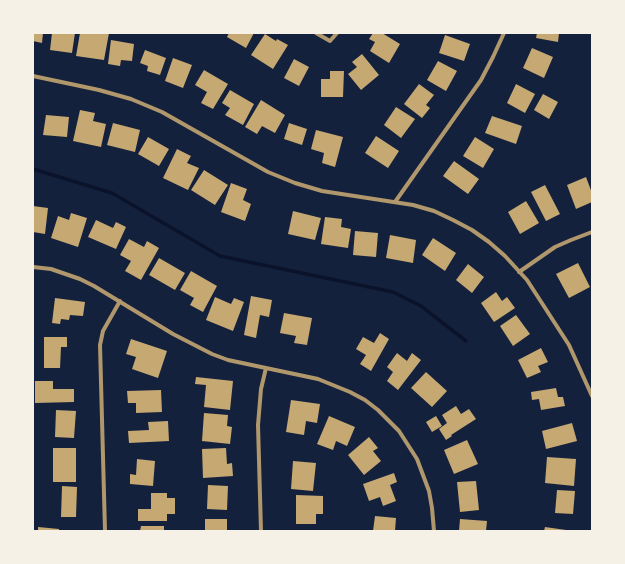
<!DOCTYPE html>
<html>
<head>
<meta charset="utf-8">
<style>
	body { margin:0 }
	#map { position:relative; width:625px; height:564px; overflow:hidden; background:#14213d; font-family:Mulish,sans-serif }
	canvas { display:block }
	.frame { position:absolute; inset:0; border:34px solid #f6f1e7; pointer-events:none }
</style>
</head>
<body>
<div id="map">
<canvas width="625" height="564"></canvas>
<div class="frame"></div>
</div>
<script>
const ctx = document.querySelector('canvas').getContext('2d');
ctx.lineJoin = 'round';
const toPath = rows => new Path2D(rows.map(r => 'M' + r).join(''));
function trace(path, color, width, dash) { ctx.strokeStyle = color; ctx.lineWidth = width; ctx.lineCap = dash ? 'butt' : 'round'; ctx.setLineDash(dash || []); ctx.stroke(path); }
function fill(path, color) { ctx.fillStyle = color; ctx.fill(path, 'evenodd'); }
trace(toPath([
	[33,169,112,193,220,256,393,292,421,306,466,341]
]), '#0b132b', 3.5);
fill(toPath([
	[33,33,43,33,42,43,33,41],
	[52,33,75,33,72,53,50,50],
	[80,33,109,33,104,60,76,56],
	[229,33,254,33,246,48,227,37],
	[373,33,382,33,400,44,389,63,370,51,375,42,369,39],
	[537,33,559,33,558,42,536,38],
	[265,34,276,41,277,39,288,45,273,69,251,55],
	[445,35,470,44,464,61,439,53],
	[111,40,134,44,132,61,121,60,120,66,108,64],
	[532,48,553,57,544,78,523,68],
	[145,50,166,58,160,75,147,71,148,66,140,63],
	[362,54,379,75,361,90,348,74,357,67,352,62],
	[173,58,192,65,183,88,165,81],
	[294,59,309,67,299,86,284,78],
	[438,61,457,71,446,91,427,80],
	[204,70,228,84,213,109,201,103,207,92,195,85],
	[330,71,344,71,343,97,321,97,321,79,330,79],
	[419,84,434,95,426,105,430,108,422,118,404,104],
	[516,84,535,94,525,113,507,103],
	[230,90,254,104,243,125,225,115,230,108,222,103],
	[543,94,558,102,549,119,534,110],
	[261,100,285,115,275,133,262,126,257,134,245,127],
	[396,107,415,119,401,138,384,125],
	[80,110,95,113,93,121,106,124,101,147,73,141],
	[46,115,69,117,67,137,43,135],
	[492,116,522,126,516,144,485,133],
	[113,123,140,130,135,152,107,145],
	[289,123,307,129,302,145,284,139],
	[316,130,343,137,335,167,322,163,324,153,311,149],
	[376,136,399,151,388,168,365,153],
	[148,137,169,149,159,166,138,154],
	[475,137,494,149,483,168,463,156],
	[177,149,191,156,187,163,199,168,188,190,163,178],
	[454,161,479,179,468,194,443,176],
	[204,170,228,185,215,205,191,190],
	[586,177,592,193,592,202,576,209,567,185],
	[231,183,247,189,243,200,251,204,245,221,221,212],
	[545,185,560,214,546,221,531,192],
	[526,201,539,223,520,234,508,212],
	[33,206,48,208,45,234,33,232],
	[293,211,321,218,315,240,288,234],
	[71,213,87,218,78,247,51,238,58,216,69,220],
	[325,217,342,219,341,227,351,229,348,248,321,244],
	[96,220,113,228,116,222,126,227,116,249,88,237],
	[355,231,378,233,376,257,353,255],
	[390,235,416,240,413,263,386,258],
	[433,238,456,253,445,271,422,255],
	[129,239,144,247,147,241,159,248,141,280,125,271,131,261,120,255],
	[159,258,185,273,175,290,149,275],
	[578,263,590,287,569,298,556,274],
	[468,264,484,277,472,293,456,280],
	[191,271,217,286,203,312,190,305,194,298,180,290],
	[496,292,502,301,507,297,515,308,494,322,481,303],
	[251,296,272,300,269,317,260,315,256,338,244,335],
	[215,297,231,304,234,298,244,302,233,331,206,320],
	[55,298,85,302,83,316,70,315,69,320,61,319,60,324,52,323],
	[284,313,312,318,307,345,294,343,296,336,280,333],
	[516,315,530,334,513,346,500,326],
	[380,333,389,339,371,371,360,364,366,355,356,349,363,337,374,343],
	[44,337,67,337,67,347,61,347,60,368,44,368],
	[131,339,167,351,158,378,132,369,136,357,126,354],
	[541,348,548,362,538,366,541,372,527,378,518,360],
	[397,353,407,361,412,353,421,360,398,390,387,381,393,372,387,367],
	[426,372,447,391,432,407,411,388],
	[196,377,233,381,230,410,204,407,206,385,195,384],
	[35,381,53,381,53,389,74,389,74,402,35,403],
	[556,388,558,397,563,397,565,406,541,410,539,399,532,400,531,392],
	[161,390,162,412,136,413,136,403,128,403,127,391],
	[291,400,320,404,317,423,306,421,304,435,286,432],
	[456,406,461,414,469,409,476,419,451,435,452,436,446,440,439,429,447,423,442,415],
	[56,410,76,411,74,438,55,437],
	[204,413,228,415,227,426,232,427,230,444,202,441],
	[329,416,355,427,347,446,336,441,333,450,317,444],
	[436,416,442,426,432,432,426,422],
	[168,421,169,441,129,443,128,431,149,430,148,422],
	[572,423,577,441,546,449,542,431],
	[369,437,378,448,373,451,381,461,364,475,348,455],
	[467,440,478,464,454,474,444,450],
	[53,448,76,448,76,482,53,482],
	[226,448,227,464,232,463,233,476,203,478,202,449],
	[547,457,576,459,574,486,545,483],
	[137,459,155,461,153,486,130,484,130,474,136,475],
	[293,461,316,463,313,491,291,489],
	[394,473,397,482,390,485,396,501,383,506,380,497,369,501,363,484],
	[476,481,479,510,460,512,457,482],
	[208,485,228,486,227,510,207,509],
	[62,486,77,487,76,517,61,517],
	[557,490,575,491,573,514,555,513],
	[151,493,167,493,167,498,175,498,175,514,167,514,167,521,138,521,138,509,151,509],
	[296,495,323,496,323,514,316,514,316,524,296,524],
	[375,516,396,518,395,531,373,531],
	[205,519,227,519,227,531,205,531],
	[460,519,487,521,486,531,459,531],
	[141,526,164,526,164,531,140,531],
	[38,527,59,529,59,531,38,531],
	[545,527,566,530,566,531,544,531]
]), '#c6a872');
trace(toPath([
	[316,33,330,41,337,33],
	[33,76,99,90,131,99,162,112,268,172,295,183,322,191,413,205,434,211,453,220,472,230,489,242,505,256,527,280,569,345,592,396],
	[395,202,481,80,493,57,504,33],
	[33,267,51,269,80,279,94,286,173,334,212,354,228,360,318,379,350,392,365,400,378,410,399,431,417,459,429,491,432,508,434,531],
	[519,272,555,247,571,240,592,232],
	[105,531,100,345,103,331,120,301],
	[261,531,258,425,261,389,266,368]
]), '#b1986c', 4);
</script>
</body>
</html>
